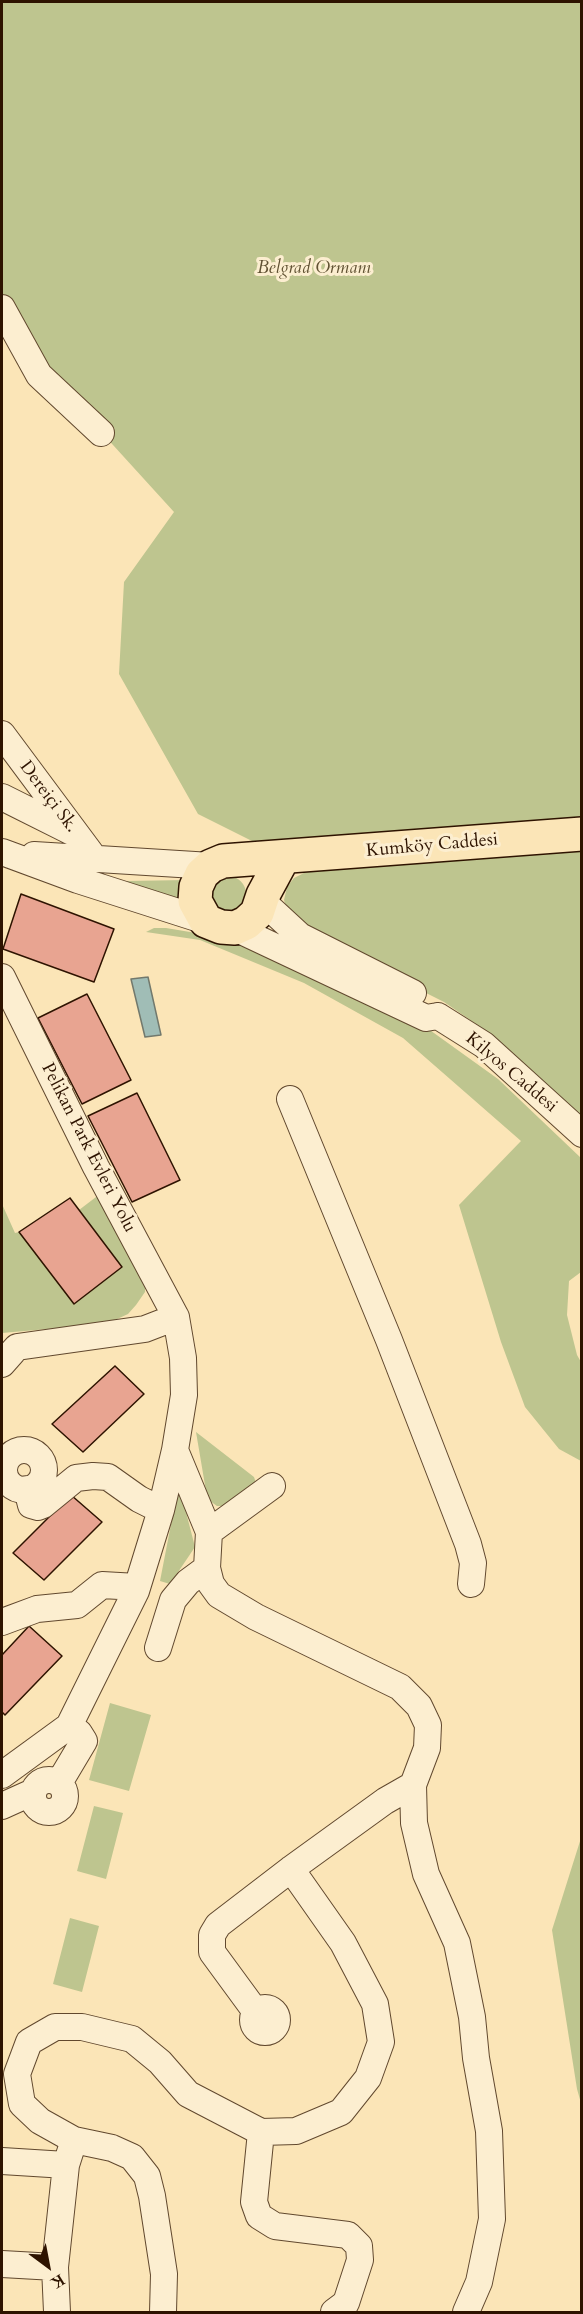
<!DOCTYPE html>
<html>
<head>
<meta charset="utf-8">
<style>
	body { margin:0 }
	#map { position:relative; width:583px; height:2314px; overflow:hidden; background:#fbe5b7; font-family:Cardo,serif }
	canvas { display:block }
	.frame { position:absolute; inset:0; border:3px solid #2e1300; pointer-events:none }
	.north { position:absolute; left:18px; top:2236px; width:60px; height:60px; -webkit-text-stroke:4px #fceed0; paint-order:stroke; rotate:148deg; font-size:16px; font-weight:700; line-height:24px; text-align:center; color:#2e1300 }
	.north::after { content:''; display:block; margin:auto; width:21px; height:27px; background:#2e1300; clip-path:polygon(50% 0,100% 100%,50% 72%,0 100%) }
</style>
</head>
<body>
<div id="map">
<canvas width="583" height="2314"></canvas>
<div class="frame"></div>
<div class="north">K</div>
</div>
<script>
const ctx = document.querySelector('canvas').getContext('2d');
ctx.lineJoin = 'round';
function fill(path, color) { ctx.fillStyle = color; ctx.fill(path, 'evenodd'); }
const toPath = rows => new Path2D(rows.map(r => 'M' + r).join(''));
function trace(path, color, width, dash) { ctx.strokeStyle = color; ctx.lineWidth = width; ctx.lineCap = dash ? 'butt' : 'round'; ctx.setLineDash(dash || []); ctx.stroke(path); }
function drawText(font, color, halo, rows, align = 'center') {
  ctx.font = font + ' Cardo,serif'; ctx.lineWidth = 6; ctx.setLineDash([]); ctx.textBaseline = 'middle'; ctx.strokeStyle = halo; ctx.fillStyle = color; for (const [text, x, y, turn = 0] of rows) {
    ctx.save(); ctx.translate(x, y); ctx.rotate((+turn || 0) * Math.PI / 180); ctx.textAlign = isNaN(turn) ? turn : align; if (halo) ctx.strokeText(text, 0, 0); ctx.fillText(text, 0, 0); ctx.restore();
  }
}
fill(toPath([
	[2,2,581,2,581,1118,495,1037,444,1002,309,934,287,911,284,900,287,887,294,878,310,870,198,814,119,674,124,582,174,512,2,323],
	'210 894a18 18 0 1 1 36 0a18 18 0 1 1-36 0Z',
	[187,880,186,904,126,881],
	[154,928,166,928,208,935,272,956,427,1028,498,1079,581,1158,581,1272,569,1281,567,1315,577,1355,581,1362,581,1461,559,1449,525,1407,501,1342,459,1205,521,1141,403,1038,304,983,200,940,146,932],
	[100,1194,145,1284,145,1292,136,1305,128,1314,115,1320,93,1325,2,1333,2,1204,15,1233,19,1232,74,1304,122,1267,79,1210],
	[196,1432,254,1477,256,1483,224,1506,217,1506,210,1501,206,1491],
	[179,1483,185,1496,187,1516,195,1547,170,1584,160,1581],
	[110,1703,151,1715,129,1791,89,1780],
	[94,1806,123,1813,106,1879,77,1871],
	[581,1838,581,2103,577,2089,552,1930],
	[70,1918,99,1926,82,1992,53,1984]
]), '#bec58f');
const water = toPath([
	[148,977,161,1035,145,1037,131,979,148,977]
]);
fill(water, '#a0bdb6');
trace(water, '#72796d', 1.5);
const building = toPath([
	[21,894,114,929,94,982,3,949,21,894],
	[87,994,131,1080,82,1104,38,1018,87,994],
	[137,1093,180,1180,132,1202,88,1116,137,1093],
	[70,1198,122,1267,74,1304,19,1232,70,1198],
	[115,1366,144,1394,83,1452,52,1424,115,1366],
	[71,1495,102,1522,44,1580,13,1553,71,1495],
	[29,1626,62,1656,5,1715,2,1712,2,1655,29,1626]
]);
fill(building, '#e8a491');
trace(building, '#2e1300', 1.5);
const minor = toPath([
	[2,308,39,375,101,433],
	[2,734,95,859],
	[2,797,72,832],
	[2,852,78,880,206,921],
	[34,855,211,866],
	[261,900,300,936,413,993],
	[235,928,426,1018,438,1016],
	[2,977,96,1167,176,1317,183,1358,184,1395,175,1450,161,1510,136,1591,69,1726,2,1775],
	[438,1016,484,1045,582,1134],
	[290,1099,389,1340,468,1544,473,1563,471,1584],
	[2,1364,17,1347,145,1329,176,1317],
	'4 1470a20 20 0 1 1 40 0a20 20 0 1 1-40 0Z',
	[175,1450,209,1532],
	[272,1486,209,1532,207,1568,211,1584,219,1595,256,1617,400,1687,419,1706,428,1725,427,1748,413,1785,414,1823,426,1874,457,1943,472,2017,476,2058,489,2131,492,2219,479,2282,466,2312],
	[27,1489,31,1505,38,1507,43,1505,76,1478,93,1476,108,1477,139,1499,161,1510],
	[2,1622,37,1609,77,1605,102,1585,137,1587],
	[158,1648,173,1600,188,1582,207,1568],
	'33 1796a16 16 0 1 1 32 0a16 16 0 1 1-32 0Z',
	[59,1783,84,1741,79,1733,69,1726],
	[2,1806,33,1792],
	'253 2020a12 12 0 1 1 24 0a12 12 0 1 1-24 0Z',
	[256,2012,212,1952,212,1935,218,1925,291,1869,385,1801,413,1785],
	[261,2132,254,2202,259,2216,275,2226,348,2235,359,2246,360,2260,346,2303,334,2312],
	[2,2161,66,2165],
	[2,2264,55,2267],
	[57,2312,55,2267,66,2165,74,2140],
	[163,2312,164,2274,152,2196,147,2176,132,2157,112,2148,74,2140,40,2121,22,2104,17,2074,29,2042,55,2027,82,2027,132,2039,160,2062,188,2094,261,2132,296,2131,341,2112,368,2078,381,2042,375,2004,343,1943,291,1869]
]);
const major = toPath([
	[283,858,263,895,257,913,246,923,235,928,221,927,206,921,195,901,196,887,202,874,211,866,223,861,582,834]
]);
trace(minor, '#61482e', 28);
trace(major, '#2e1300', 36);
trace(minor, '#fceed0', 26);
trace(major, '#fbe5b7', 33);
drawText('italic 18px', '#605132', '#fceed0', [
	["Belgrad Ormanı",314,269]
]);
drawText('18px', '#2e1300', '#fceed0', [
	["Dereiçi Sk.",48,797,53],
	["Kumköy Caddesi",432,846,-5],
	["Kilyos Caddesi",511,1073,40],
	["Pelikan Park Evleri Yolu",88,1148,63]
]);
</script>
</body>
</html>
